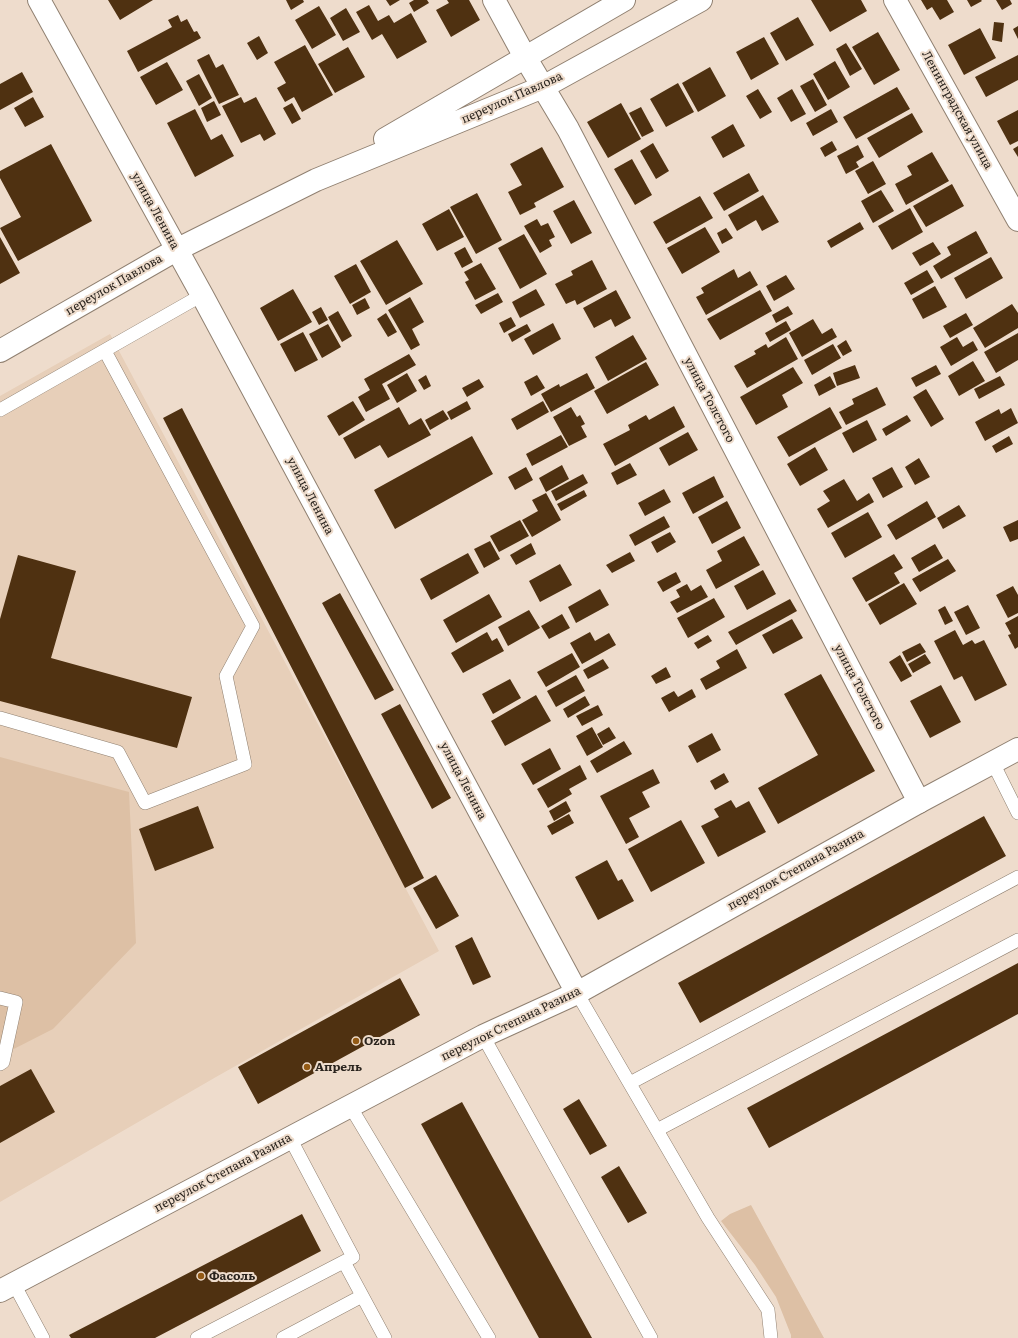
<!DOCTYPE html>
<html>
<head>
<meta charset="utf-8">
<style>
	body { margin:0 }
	canvas { display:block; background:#eedccc }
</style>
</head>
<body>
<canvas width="1018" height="1338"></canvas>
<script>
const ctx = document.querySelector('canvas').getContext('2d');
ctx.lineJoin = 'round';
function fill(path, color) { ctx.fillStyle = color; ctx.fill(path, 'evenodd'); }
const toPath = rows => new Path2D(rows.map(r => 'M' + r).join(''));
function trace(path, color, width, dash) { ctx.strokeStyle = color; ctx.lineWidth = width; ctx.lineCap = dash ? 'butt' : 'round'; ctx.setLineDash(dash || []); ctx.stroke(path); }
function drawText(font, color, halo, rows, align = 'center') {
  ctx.font = font + ' Literata,serif'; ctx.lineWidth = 4; ctx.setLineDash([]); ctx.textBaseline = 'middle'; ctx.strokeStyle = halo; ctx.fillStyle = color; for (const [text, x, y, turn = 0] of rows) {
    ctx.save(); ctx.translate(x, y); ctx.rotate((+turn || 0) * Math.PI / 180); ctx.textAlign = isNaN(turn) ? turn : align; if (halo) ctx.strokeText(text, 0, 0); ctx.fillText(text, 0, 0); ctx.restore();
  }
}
fill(toPath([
	[110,334,439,951,216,1077,0,1202,0,396]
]), '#e7cfb9');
fill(toPath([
	[0,757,129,792,136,943,53,1029,0,1056],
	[751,1205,824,1338,791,1338,791,1335,776,1297,755,1265,721,1221,730,1214]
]), '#ddc0a5');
fill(toPath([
	[108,0,153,0,120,20],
	[286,0,303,0,304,2,291,10],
	[386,0,400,0,390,6],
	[414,0,427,0,429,3,414,12,409,3],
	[447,0,469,0,480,20,451,37,436,10,449,3],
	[811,0,861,0,867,11,830,32],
	[921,0,947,0,954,12,940,20,932,7,927,10],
	[967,0,981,0,982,1,971,7],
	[996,0,1010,0,1012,4,1002,10],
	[369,5,378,21,389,15,394,23,411,13,427,42,397,59,382,34,372,40,356,12],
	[319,6,336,35,312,49,295,20],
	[346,8,360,32,343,41,330,18],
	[178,15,181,22,187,19,194,32,197,31,201,38,138,72,127,51,172,27,168,20],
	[798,17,814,45,786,61,770,33],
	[994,22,1004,23,1002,42,992,40],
	[1018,26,1018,39,1013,29],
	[980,28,996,58,964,75,948,45],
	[878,32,900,70,874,85,852,47],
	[259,36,268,53,257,60,247,43],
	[764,37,779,64,751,80,736,52],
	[846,43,862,69,850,76,836,49],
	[305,45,333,95,302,112,294,97,285,102,277,88,286,83,274,62],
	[348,47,365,77,335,93,318,64],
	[209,54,216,68,223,64,239,95,219,104,197,60],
	[1018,55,1018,80,986,97,975,77],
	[835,61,850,87,828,100,813,74],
	[167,62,183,90,156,105,140,77],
	[710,67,726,96,698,112,682,83],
	[22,72,33,92,0,110,0,84],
	[199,74,212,98,199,106,186,81],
	[813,79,827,105,815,112,800,86],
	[678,83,694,112,666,127,650,99],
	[897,87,910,109,856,139,843,117],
	[758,89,772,112,760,119,746,96],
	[792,89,806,114,791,122,777,98],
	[33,97,44,117,25,127,14,108],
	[241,97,244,103,256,97,276,134,264,141,260,134,241,143,222,106],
	[214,101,221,115,207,122,201,108],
	[292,103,301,119,292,124,283,108],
	[621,103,641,139,608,158,587,122],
	[641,107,654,131,642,137,629,113],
	[195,109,211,140,222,134,234,156,195,177,167,123],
	[831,109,838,122,813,136,806,123],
	[1018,110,1018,141,1010,145,997,121],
	[912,113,923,132,879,158,867,138],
	[733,124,745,146,723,158,711,137],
	[832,141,837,150,825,157,820,148],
	[653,143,669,171,656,179,640,151],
	[51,144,92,221,18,261,0,228,21,217,0,178,0,171],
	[858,145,864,157,856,162,859,167,846,174,837,156],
	[1018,146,1018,157,1013,149],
	[542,147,564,187,534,203,536,207,520,215,508,192,522,185,510,164],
	[932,152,949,181,906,205,895,184,912,175,907,166],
	[632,159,652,195,635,205,614,169],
	[873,161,886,184,868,194,855,171],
	[749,173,759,191,724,211,713,193],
	[952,184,964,206,926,227,913,206],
	[881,190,894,211,873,223,861,201],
	[477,193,502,240,476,254,450,207],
	[763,195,779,222,762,231,756,220,737,231,728,215],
	[700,196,713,218,666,244,653,222],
	[574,200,592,233,571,244,553,211],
	[910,208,923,232,892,250,878,226],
	[449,209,464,237,437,251,422,224],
	[537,219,541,226,548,223,555,237,549,240,552,246,540,253,524,226],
	[860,222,864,229,831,248,827,241],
	[705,227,720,252,682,274,667,248],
	[726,228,733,238,722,244,717,233],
	[976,231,988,253,941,279,933,266,951,255,947,247],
	[524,234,547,274,520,289,498,248],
	[0,237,20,273,0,284],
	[397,240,423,284,386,305,360,261],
	[933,242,941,254,920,266,912,253],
	[465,247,473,262,462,268,454,253],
	[991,257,1003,278,966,299,954,278],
	[592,260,607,289,577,305,575,300,566,304,555,284,573,275,571,271],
	[481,263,496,289,475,300,465,282,469,280,464,272],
	[356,264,371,292,350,304,334,276],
	[734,269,738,278,750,271,758,285,706,315,696,297,704,293,701,288],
	[927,270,934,282,911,295,904,283],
	[786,275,795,289,774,301,766,286],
	[935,286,947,307,923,319,912,299],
	[293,289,312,322,278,341,260,308],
	[536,289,545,305,520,318,512,302],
	[616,290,631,318,615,327,611,319,594,328,583,308],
	[760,290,772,311,720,340,707,319],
	[498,293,503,302,481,314,475,305],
	[410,297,424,322,412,329,420,345,411,350,388,310],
	[365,298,370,308,357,315,352,305],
	[1012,304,1018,313,1018,328,985,348,973,328],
	[788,306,793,314,776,323,772,315],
	[321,307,328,320,319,325,312,312],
	[338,311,352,336,342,342,328,317],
	[386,313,397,332,388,337,377,319],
	[966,313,973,325,950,338,943,326],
	[511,317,516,326,504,333,499,323],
	[813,319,822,334,832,328,837,337,802,357,789,333],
	[786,321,791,330,770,342,765,333],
	[553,323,561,339,533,355,524,339],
	[328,324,341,347,322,358,309,334],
	[527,324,531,331,512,342,508,334],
	[303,332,318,360,295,372,280,344],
	[1018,333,1018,360,996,373,984,352],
	[633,335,647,359,608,381,595,357],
	[786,337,798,359,747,388,734,366,756,354,754,351,766,344,768,348],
	[957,337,963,347,973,341,978,350,951,366,940,347],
	[846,340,852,351,843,356,837,346],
	[833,344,841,358,812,375,804,360],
	[409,354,416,365,382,384,390,399,366,412,358,397,370,390,364,379],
	[973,361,985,381,959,396,948,376],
	[646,362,659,385,607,414,594,391],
	[855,365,860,378,837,386,833,373],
	[936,365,941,374,916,387,911,378],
	[793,367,803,383,782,395,788,407,756,425,740,397],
	[407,373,417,391,397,403,387,385],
	[587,373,595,388,551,412,541,394,559,384,560,387],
	[426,375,431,386,424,390,418,380],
	[537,375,545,388,531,396,524,382],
	[830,376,836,387,819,396,814,385],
	[1000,376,1005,385,979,399,974,389],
	[479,379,484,387,467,397,462,388],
	[877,387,886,405,846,425,839,412,854,404,852,399],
	[926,389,944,419,931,427,913,397],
	[353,401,365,420,339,436,327,416],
	[467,401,471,409,451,420,447,412],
	[543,401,549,412,517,430,511,419],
	[674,406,685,427,615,466,603,444,630,430,628,425,646,415,649,420],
	[399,407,409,425,421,418,431,435,388,458,380,445,355,459,343,438],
	[571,407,577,417,580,415,585,424,581,426,587,437,569,446,553,417],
	[830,407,842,428,789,457,777,437],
	[182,408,424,878,405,888,163,418],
	[1011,408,1018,423,985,441,975,422,999,409,1001,414],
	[443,410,449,419,430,430,425,420],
	[907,415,911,421,886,436,882,429],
	[867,420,877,440,853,453,842,433],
	[688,432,698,450,669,466,659,448],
	[561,435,568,447,532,466,526,454],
	[472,436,493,474,395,529,374,490],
	[1009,436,1013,444,996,453,992,446],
	[815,447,828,470,800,486,787,464],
	[919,458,930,477,915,485,905,467],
	[630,463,637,475,617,485,611,473],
	[562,465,569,479,546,492,539,478],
	[526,467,533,480,515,490,508,477],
	[892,467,903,487,883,498,872,478],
	[583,474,588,483,556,501,551,491],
	[714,476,724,497,693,514,682,493],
	[844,479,857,501,869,493,874,502,828,528,817,509,830,501,823,491],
	[664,489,671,502,645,516,638,503],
	[584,490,587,496,561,511,557,504],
	[546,493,561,520,532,537,522,520,538,511,532,500],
	[727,501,741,528,712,544,698,517],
	[927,501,936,517,896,540,887,525],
	[959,505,966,516,943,529,937,518],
	[868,512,882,537,845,558,831,533],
	[664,516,670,527,635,546,629,535],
	[520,520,529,536,499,552,490,536],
	[1018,520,1018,539,1010,542,1003,527],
	[670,532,676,542,657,553,651,542],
	[744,536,760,565,716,589,706,570,722,561,717,551],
	[490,541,500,559,484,568,474,549],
	[531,543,536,554,516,565,510,555],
	[935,544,943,558,919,572,911,558],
	[630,552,635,561,612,573,606,565],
	[468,553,479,573,431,600,420,579],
	[894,554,903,568,894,573,900,583,866,602,852,578],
	[18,555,76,571,51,658,192,697,177,748,0,701,0,619],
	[948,559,956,571,920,592,912,579],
	[560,564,572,585,540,602,529,581],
	[763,570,776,594,747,610,734,586],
	[676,572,681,582,663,592,657,582],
	[904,583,917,604,880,625,868,604],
	[687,584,691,591,701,585,708,597,677,613,670,602,680,597,676,590],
	[1013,586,1018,595,1018,613,1008,618,996,595],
	[600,589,609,605,576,623,568,607],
	[340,593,394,690,375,700,322,603],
	[489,594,502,617,456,643,443,620],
	[714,598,725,617,688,638,677,618],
	[790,599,797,611,736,645,728,632],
	[968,605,980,628,966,635,954,612],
	[945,606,953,621,945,625,938,610],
	[529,610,540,628,508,646,498,627],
	[562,614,570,628,549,639,541,626],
	[1018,616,1018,647,1015,649,1008,635,1011,634,1005,623],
	[792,619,803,638,773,654,762,635],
	[955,630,963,645,972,640,975,644,984,640,1007,685,975,701,962,676,954,680,934,641],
	[487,632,492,641,497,638,504,651,463,673,451,653],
	[590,632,595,641,609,633,616,645,582,664,570,643],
	[708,635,712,641,698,649,694,643],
	[920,643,926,652,907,662,902,652],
	[737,649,747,668,706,690,700,679,720,668,716,661],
	[572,653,580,667,546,687,537,672],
	[925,654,931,663,913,673,908,664],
	[900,655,912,676,901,682,889,662],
	[603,659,609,668,588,679,583,670],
	[666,667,671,677,656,684,651,676],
	[821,674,875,771,778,824,758,788,818,755,784,694],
	[576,675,585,691,556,707,547,691],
	[510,679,521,698,493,714,482,694],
	[941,685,961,722,930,738,910,701],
	[692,689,696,697,669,712,661,698,674,691,678,697],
	[536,695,551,721,505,746,491,721],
	[585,696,590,705,568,718,563,709],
	[400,704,451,798,432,809,381,714],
	[598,705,603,715,582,726,576,716],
	[592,727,603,747,587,756,576,736],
	[609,727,616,738,603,745,597,734],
	[712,733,721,750,697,763,688,746],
	[624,741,632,754,597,773,590,761],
	[550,748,561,769,533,785,521,764],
	[580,765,587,779,569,789,572,794,548,808,537,789],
	[653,769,660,783,642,792,650,807,629,818,639,837,626,844,600,796],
	[724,773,729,782,715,790,710,781],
	[731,800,736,808,749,801,766,832,718,857,701,826,719,817,714,809],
	[566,801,571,811,554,821,549,811],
	[198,806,214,848,155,871,139,829],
	[569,814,574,823,552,835,547,826],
	[984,816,1006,856,700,1023,678,983],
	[681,820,705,863,651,892,628,849],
	[607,860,618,881,622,879,634,901,598,920,575,877],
	[436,875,459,916,436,929,413,888],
	[472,937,491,977,473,985,455,946],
	[1018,963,1018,1014,769,1148,747,1108],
	[400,978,420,1015,258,1104,238,1067],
	[31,1069,55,1112,0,1143,0,1086],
	[579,1099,607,1146,590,1155,563,1109],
	[462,1102,592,1338,539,1338,421,1124],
	[619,1166,647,1213,628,1223,601,1177],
	[302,1214,321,1251,155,1338,71,1338,69,1335]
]), '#4f3111');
const service = toPath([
	[0,410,202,295],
	[0,718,118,752,145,803,245,764,226,676,253,626,105,351],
	[993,763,1018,813],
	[577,993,708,1218,768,1310,771,1338],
	[0,998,16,1002,3,1062,0,1064],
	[483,1036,651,1338],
	[630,1083,1018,877],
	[350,1106,489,1338],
	[657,1130,1018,940],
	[344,1262,385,1338],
	[14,1284,43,1338],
	[197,1338,353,1257,290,1138],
	[283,1338,362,1296]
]);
const minor = toPath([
	[494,0,525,57,568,129,919,802],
	[895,0,1018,220],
	[0,351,176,250],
	[0,1291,483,1036,577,993]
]);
const tertiary = toPath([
	[39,0,202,295,577,993,919,802,1018,749],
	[385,139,624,0],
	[176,250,316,180,543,87,701,0]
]);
trace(service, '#908071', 14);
trace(minor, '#908071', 24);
trace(tertiary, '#908071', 24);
trace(service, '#fff', 13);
trace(minor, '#fff', 22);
trace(tertiary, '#fff', 22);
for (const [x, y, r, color] of [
	[356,1041,4,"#935a15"],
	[307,1067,4,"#935a15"],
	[201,1276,4,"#935a15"]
]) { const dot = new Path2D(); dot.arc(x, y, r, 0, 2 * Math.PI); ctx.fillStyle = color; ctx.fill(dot); trace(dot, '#eedccc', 1.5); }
drawText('12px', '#2a241e', '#eedccc', [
	["переулок Павлова",512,98,-24],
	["Ленинградская улица",957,110,61],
	["улица Ленина",155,211,61],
	["переулок Павлова",114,285,-30],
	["улица Толстого",709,400,62],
	["улица Ленина",310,496,62],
	["улица Толстого",859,687,62],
	["улица Ленина",463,781,62],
	["переулок Степана Разина",796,870,-29],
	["переулок Степана Разина",511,1024,-26],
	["переулок Степана Разина",223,1173,-28]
]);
drawText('bold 12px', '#2a241e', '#eedccc', [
	["Ozon",364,1041],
	["Апрель",315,1067],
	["Фасоль",209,1276]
], 'left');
</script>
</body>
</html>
